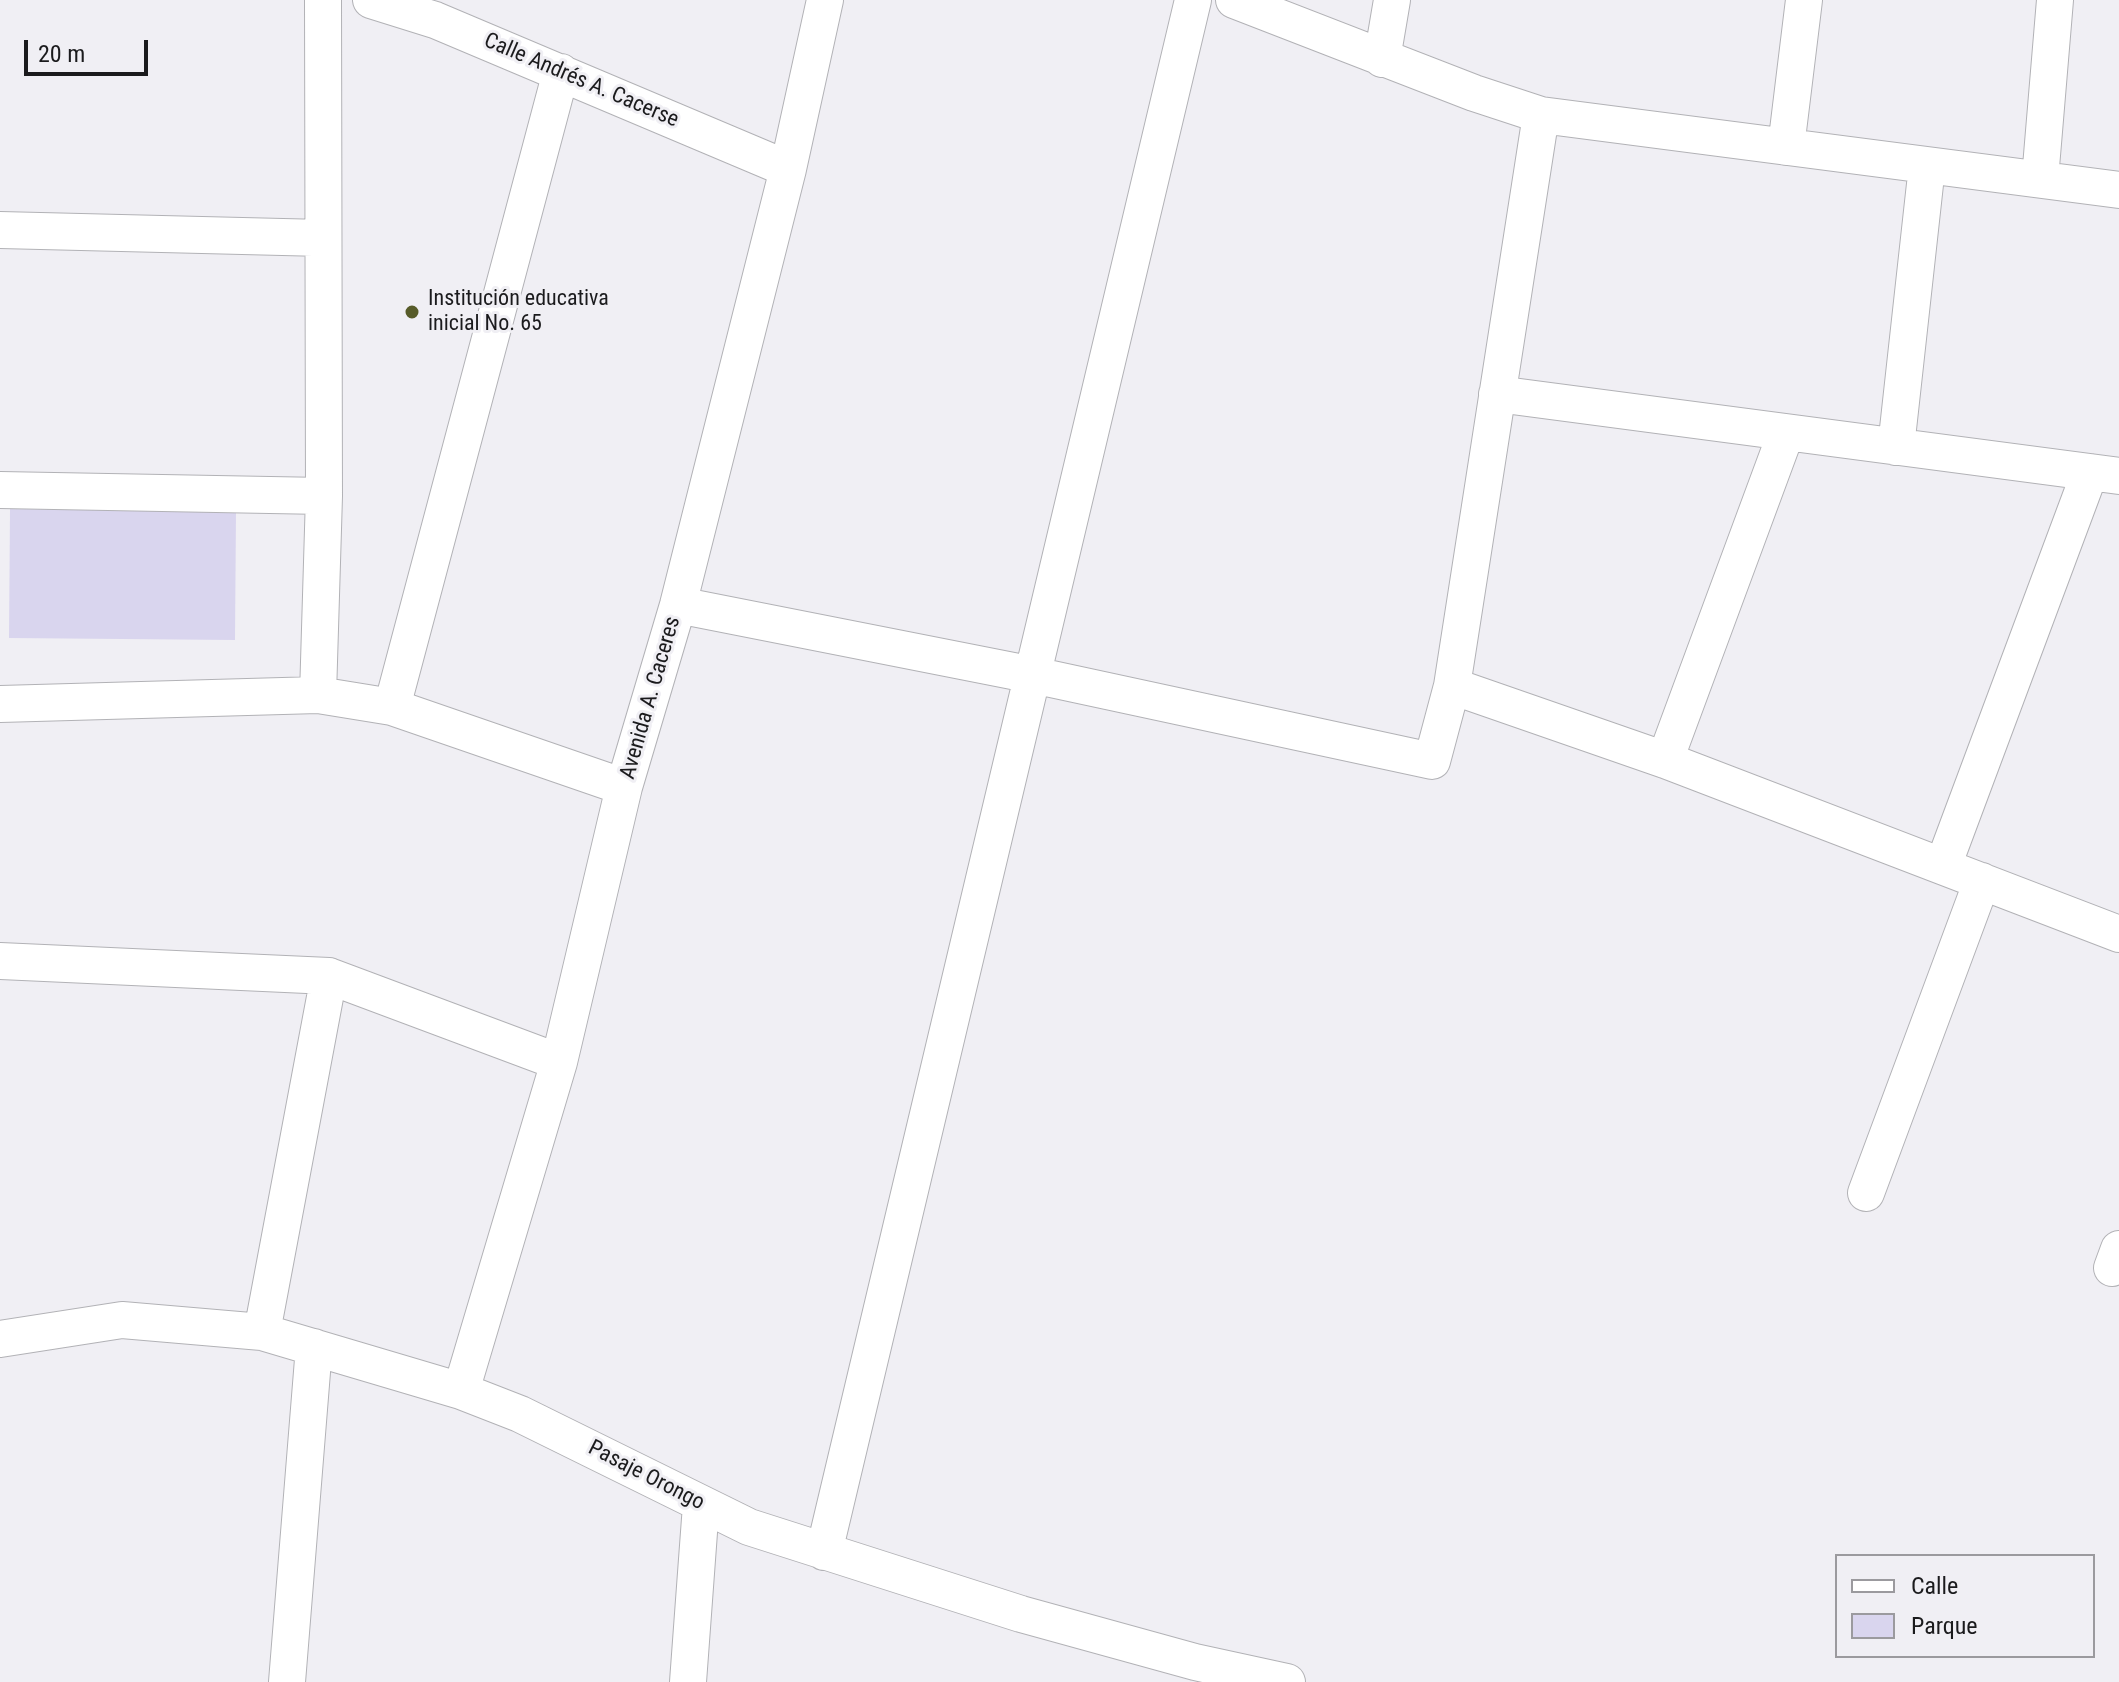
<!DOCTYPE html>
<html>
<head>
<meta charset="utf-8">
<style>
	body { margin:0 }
	#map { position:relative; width:2119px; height:1682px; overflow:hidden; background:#f0eff4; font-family:"Roboto Condensed",sans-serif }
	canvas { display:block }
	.legend { position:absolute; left:1835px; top:1554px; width:260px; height:104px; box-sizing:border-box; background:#f0eff4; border:2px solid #9b9a9e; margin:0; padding:10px 14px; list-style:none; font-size:24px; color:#1b1b1d }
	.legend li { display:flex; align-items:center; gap:16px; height:40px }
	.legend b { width:40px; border:2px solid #9b9a9e }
	.scale { position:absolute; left:24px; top:40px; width:124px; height:36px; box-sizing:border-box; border:4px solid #1b1b1d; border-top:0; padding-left:10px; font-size:24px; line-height:28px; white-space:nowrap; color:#1b1b1d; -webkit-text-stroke:6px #f0eff4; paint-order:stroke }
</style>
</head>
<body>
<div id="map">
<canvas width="2119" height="1682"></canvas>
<ul class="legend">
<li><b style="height:10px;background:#fff"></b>Calle</li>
<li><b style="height:22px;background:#d9d5ee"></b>Parque</li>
</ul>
<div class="scale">20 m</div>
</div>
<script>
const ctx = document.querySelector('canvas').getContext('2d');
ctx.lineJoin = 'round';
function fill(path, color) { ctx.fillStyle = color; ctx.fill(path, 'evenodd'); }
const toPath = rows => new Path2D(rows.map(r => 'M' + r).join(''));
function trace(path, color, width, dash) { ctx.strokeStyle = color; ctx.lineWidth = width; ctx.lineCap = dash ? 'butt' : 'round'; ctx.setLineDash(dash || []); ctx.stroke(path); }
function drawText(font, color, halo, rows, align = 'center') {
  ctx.font = font + ' "Roboto Condensed",sans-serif'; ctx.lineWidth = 6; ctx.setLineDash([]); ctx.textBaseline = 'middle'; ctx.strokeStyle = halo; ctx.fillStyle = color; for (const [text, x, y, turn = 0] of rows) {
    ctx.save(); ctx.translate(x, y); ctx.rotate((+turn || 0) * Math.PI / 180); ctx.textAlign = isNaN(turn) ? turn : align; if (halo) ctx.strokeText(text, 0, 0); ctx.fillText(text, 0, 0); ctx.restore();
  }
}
fill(toPath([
	[10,509,236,511,235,640,9,638]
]), '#d9d5ee');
const street = toPath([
	[371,0,435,20,788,169],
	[1234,0,1474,93,1541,115,2119,190],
	[1382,59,1392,0],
	[1786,147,1804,0],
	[2040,179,2055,0],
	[0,230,323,238],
	[1497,394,2119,476],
	[1896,447,1927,166],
	[0,490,324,496],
	[678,605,1033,675,1432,761,1452,686,1541,115],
	[1452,686,1665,760,2119,934],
	[318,695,324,496,323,0],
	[0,704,318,695,392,707,624,787],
	[392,707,561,72],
	[1665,760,1786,433],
	[1943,866,2090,472],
	[0,961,329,976,559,1062],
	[1866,1193,1982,881],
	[2112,1268,2119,1249],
	[262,1332,329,976],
	[0,1339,122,1320,262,1332,461,1391,520,1414,749,1527,1021,1614,1195,1662,1287,1682],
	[461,1391,559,1062,624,787,678,605,788,169,825,0],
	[824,1552,1193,0],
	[287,1682,314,1347],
	[688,1682,701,1505]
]);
trace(street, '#b2b2b6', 38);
trace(street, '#fff', 36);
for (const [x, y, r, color] of [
	[412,312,8,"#575b29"]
]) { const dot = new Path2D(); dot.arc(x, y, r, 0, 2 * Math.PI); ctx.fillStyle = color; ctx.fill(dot); trace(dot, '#f0eff4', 3); }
drawText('22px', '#1b1b1d', '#f0eff4', [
	["Calle Andrés A. Cacerse",581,81,23],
	["Avenida A. Caceres",651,698,-74],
	["Pasaje Orongo",646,1476,27]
]);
drawText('22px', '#1b1b1d', '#f0eff4', [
	["Institución educativa",428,299],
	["inicial No. 65",428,324]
], 'left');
</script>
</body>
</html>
